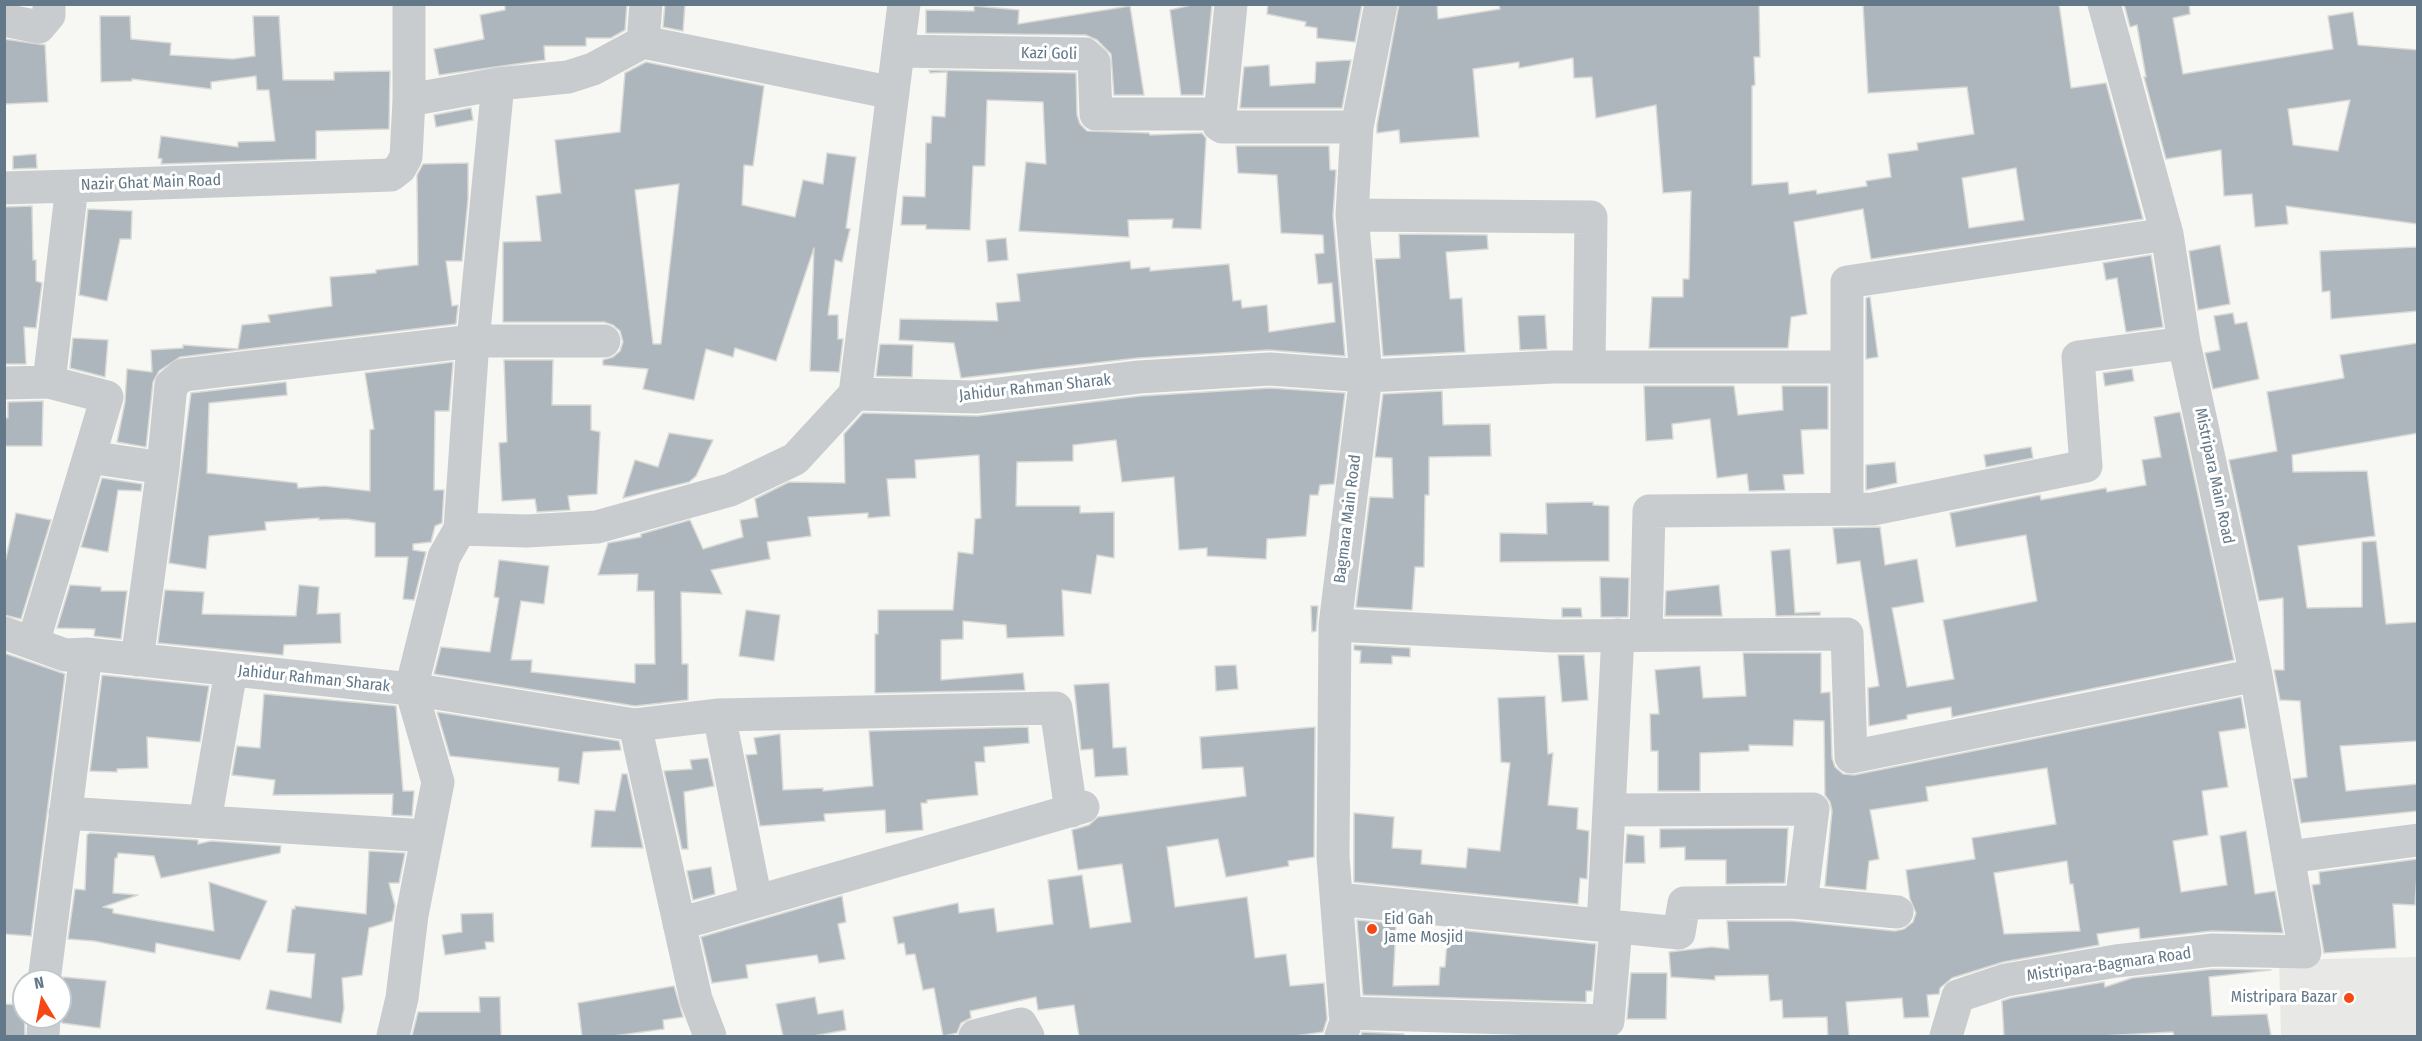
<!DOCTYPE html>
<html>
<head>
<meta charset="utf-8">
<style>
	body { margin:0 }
	#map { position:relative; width:2422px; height:1041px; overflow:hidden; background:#f7f7f3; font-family:"Fira Sans Condensed",sans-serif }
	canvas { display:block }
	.frame { position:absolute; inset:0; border:6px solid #637888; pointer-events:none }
	.north { position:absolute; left:12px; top:969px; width:60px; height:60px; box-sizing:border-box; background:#fff; border:2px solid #c1c9cf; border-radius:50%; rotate:350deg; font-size:16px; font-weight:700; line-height:24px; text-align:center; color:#637888 }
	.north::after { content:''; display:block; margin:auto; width:21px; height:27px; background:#f54815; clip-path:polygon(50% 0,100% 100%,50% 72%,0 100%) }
</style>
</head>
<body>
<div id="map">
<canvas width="2422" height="1041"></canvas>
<div class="frame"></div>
<div class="north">N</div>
</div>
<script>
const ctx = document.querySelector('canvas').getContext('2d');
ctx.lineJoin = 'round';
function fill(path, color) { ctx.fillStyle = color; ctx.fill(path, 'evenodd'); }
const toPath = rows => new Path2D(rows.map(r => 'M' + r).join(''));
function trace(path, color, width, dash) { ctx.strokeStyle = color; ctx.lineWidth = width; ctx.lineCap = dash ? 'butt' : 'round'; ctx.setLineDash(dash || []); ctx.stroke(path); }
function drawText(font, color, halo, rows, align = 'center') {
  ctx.font = font + ' "Fira Sans Condensed",sans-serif'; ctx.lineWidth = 6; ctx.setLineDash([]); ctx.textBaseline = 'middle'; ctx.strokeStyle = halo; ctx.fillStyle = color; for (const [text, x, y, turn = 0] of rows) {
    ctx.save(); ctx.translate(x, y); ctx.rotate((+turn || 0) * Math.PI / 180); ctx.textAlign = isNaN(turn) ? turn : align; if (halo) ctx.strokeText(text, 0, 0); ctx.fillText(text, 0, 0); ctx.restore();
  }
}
fill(toPath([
	[2417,957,2417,1036,2281,1036,2279,960]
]), '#e8e9e7');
const building = toPath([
	[505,4,627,4,625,30,611,38,586,38,586,46,544,46,545,60,439,75,434,49,484,39,480,15,505,10,505,4],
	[665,4,685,4,683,31,663,27,665,4],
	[1196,4,1212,4,1203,95,1181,95,1170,10,1196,4],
	[1268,4,1362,4,1355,42,1317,38,1317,28,1305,26,1306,22,1267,14,1268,4],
	[1399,4,1437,4,1438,19,1500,9,1499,4,1759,4,1760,57,1754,57,1755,85,1752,86,1752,185,1788,182,1789,194,1816,190,1817,194,1867,186,1866,181,1891,177,1888,154,1918,150,1917,143,1974,134,1967,87,1868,93,1863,4,2059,4,2071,88,2106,83,2143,219,1871,259,1863,209,1794,222,1807,314,1791,317,1788,348,1649,348,1652,297,1683,297,1683,279,1689,279,1691,191,1663,193,1656,105,1596,118,1592,77,1574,78,1573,58,1519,68,1519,62,1473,69,1479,137,1400,143,1399,130,1377,133,1377,125,1399,4],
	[2016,168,2024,220,1969,228,1962,178,2016,168],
	[2124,4,2189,4,2190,14,2173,18,2183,74,2333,49,2328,16,2353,12,2358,45,2418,50,2418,224,2286,206,2288,224,2255,227,2252,194,2224,196,2221,150,2166,159,2144,77,2146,77,2137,25,2130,27,2124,4],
	[2350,100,2338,151,2293,145,2288,109,2350,100],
	[974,6,1019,10,1018,24,1130,6,1144,95,1114,95,1111,54,1097,40,1086,35,926,33,926,10,974,11,974,6],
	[100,16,130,16,131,39,171,43,170,55,233,59,255,56,253,16,279,16,283,80,334,80,334,72,390,71,389,129,316,131,316,159,161,164,162,159,158,158,161,136,238,147,238,142,275,141,269,90,257,90,256,76,211,82,211,89,132,79,132,81,101,82,100,16],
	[4,39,45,45,48,102,4,104,4,39],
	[1351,60,1342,108,1240,108,1244,67,1269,65,1270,86,1315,83,1316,62,1351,60],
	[646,62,764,86,753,166,744,165,742,205,795,217,803,180,823,184,827,153,856,157,846,228,850,229,842,262,835,260,828,315,838,315,838,339,843,339,839,372,810,371,814,248,776,361,735,348,733,357,706,349,694,400,643,389,648,369,603,365,603,360,613,357,620,351,623,342,620,331,613,325,604,322,503,322,503,242,541,241,536,196,561,193,555,140,620,132,625,73,646,62],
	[679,184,661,344,653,344,635,190,679,184],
	[929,70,1076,73,1077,115,1080,124,1087,131,1149,133,1150,135,1202,133,1206,138,1201,229,1172,228,1173,219,1128,220,1129,237,1019,231,1026,162,1046,164,1043,102,987,100,985,166,973,166,970,230,926,229,926,225,901,225,903,196,925,197,926,143,931,143,932,116,945,117,947,72,930,73,929,70],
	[471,108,473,120,436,127,434,115,471,108],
	[1236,146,1329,146,1330,170,1336,170,1333,216,1345,356,1269,350,1138,358,961,378,954,343,899,340,900,319,998,321,996,303,1020,301,1017,274,1130,261,1131,269,1150,267,1150,271,1229,264,1233,301,1241,300,1242,308,1267,305,1269,332,1335,322,1332,283,1318,284,1315,254,1324,253,1323,235,1281,233,1277,175,1238,173,1236,146],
	[36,154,37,168,13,169,13,156,36,154],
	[468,163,468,199,462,261,446,261,452,306,458,305,456,324,180,357,159,371,153,382,146,447,117,442,125,402,127,369,152,372,151,350,183,348,183,345,238,349,242,325,270,322,268,315,332,306,330,277,376,273,376,270,418,265,417,175,423,164,468,163],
	[32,206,33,260,36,260,36,281,42,283,36,328,24,327,26,364,4,364,4,207,32,206],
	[88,209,132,211,131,239,120,239,107,301,79,295,88,209],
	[1399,234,1487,235,1488,249,1446,252,1450,299,1462,298,1465,352,1383,356,1375,259,1400,258,1399,234],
	[1006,238,1008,260,988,262,986,240,1006,238],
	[2220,245,2230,304,2198,310,2189,251,2220,245],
	[2418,247,2418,311,2331,319,2330,291,2322,292,2320,251,2418,247],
	[2151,255,2163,327,2126,332,2117,278,2106,280,2103,263,2151,255],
	[1870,297,1878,357,1866,359,1866,298,1870,297],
	[2233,313,2235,324,2247,322,2259,379,2213,389,2205,353,2220,350,2214,316,2233,313],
	[1545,315,1547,349,1520,350,1518,316,1545,315],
	[73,338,108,340,105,377,70,368,73,338],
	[2418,343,2418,433,2292,455,2293,472,2367,471,2375,536,2298,546,2307,608,2362,607,2362,542,2376,541,2386,624,2418,622,2418,741,2340,746,2346,791,2418,784,2418,811,2301,823,2293,779,2307,777,2300,701,2280,700,2274,670,2284,670,2283,598,2259,601,2229,460,2277,451,2267,392,2344,378,2340,355,2418,343],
	[880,344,913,345,912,377,876,376,880,344],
	[504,360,553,360,552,405,591,405,591,430,600,432,597,494,568,496,570,510,537,512,535,499,502,501,499,443,507,442,504,360],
	[453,362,449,411,435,411,434,490,444,490,442,523,435,526,431,542,413,544,413,550,426,552,414,600,403,599,408,557,375,557,375,523,347,519,319,520,319,518,265,522,266,530,209,536,206,569,169,563,191,393,286,382,287,395,209,403,207,473,297,483,298,488,324,486,370,491,370,430,374,429,365,373,453,362],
	[2132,369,2134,381,2105,386,2103,373,2132,369],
	[1644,386,1734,386,1738,415,1783,410,1782,386,1828,386,1828,429,1801,430,1804,474,1783,475,1785,490,1749,491,1747,474,1717,478,1710,419,1672,424,1673,439,1646,441,1644,386],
	[1270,388,1345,393,1334,484,1320,485,1318,495,1310,495,1306,536,1267,539,1266,559,1207,556,1207,548,1179,550,1174,477,1122,482,1116,440,1073,445,1073,461,1017,462,1016,506,1080,506,1080,513,1114,512,1114,558,1097,555,1091,594,1062,590,1064,636,1007,638,1006,625,963,621,963,639,941,640,941,680,1023,673,1025,690,875,693,875,634,878,634,878,610,953,610,958,552,973,554,975,519,981,518,979,455,915,460,916,478,887,479,890,516,868,518,868,513,808,517,811,536,767,542,770,559,711,570,722,594,681,592,682,664,688,664,688,700,635,706,434,674,441,647,490,652,499,598,494,597,499,560,549,566,544,604,521,601,511,660,532,660,531,672,635,683,635,664,655,664,654,591,637,591,638,574,598,575,608,543,641,537,641,534,690,520,703,549,743,537,740,520,758,517,755,499,789,482,845,483,844,434,863,413,977,416,1141,396,1270,388],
	[1442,391,1443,425,1490,424,1491,456,1429,457,1429,495,1425,495,1424,567,1415,567,1412,610,1356,607,1370,497,1393,498,1392,458,1375,457,1383,394,1442,391],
	[43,401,42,446,4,446,4,418,8,418,8,402,43,401],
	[2180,412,2234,660,1952,717,1951,707,1907,715,1907,719,1869,726,1868,688,1879,686,1860,561,1837,564,1833,528,1880,527,1885,565,1917,559,1924,602,1892,608,1907,687,1954,679,1943,620,2037,601,2026,535,1956,547,1950,513,2040,495,2041,500,2106,488,2107,492,2146,485,2142,460,2161,457,2154,417,2180,412],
	[669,433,713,440,696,476,689,482,623,498,635,460,658,467,669,433],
	[2031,447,2033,458,1986,467,1984,455,2031,447],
	[1895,462,1897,483,1866,490,1866,465,1895,462],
	[102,478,142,484,141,491,118,490,108,552,81,547,102,478],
	[1593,502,1593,505,1609,506,1609,561,1500,562,1500,533,1547,534,1546,503,1593,502],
	[16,513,51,520,21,619,4,615,4,567,16,513],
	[1790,549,1795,613,1820,612,1820,615,1776,616,1771,551,1790,549],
	[1600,577,1629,578,1628,617,1601,617,1600,577],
	[70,585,101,587,101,591,127,591,121,639,94,636,95,629,57,628,70,585],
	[299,585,319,587,317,614,340,613,341,643,284,645,283,655,158,643,165,590,204,592,202,614,296,616,299,585],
	[1719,585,1722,616,1665,616,1666,591,1719,585],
	[1311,606,1318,606,1316,631,1312,632,1311,606],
	[1562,608,1581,608,1582,617,1562,617,1562,608],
	[746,610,780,615,774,661,739,656,746,610],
	[1354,645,1410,648,1410,657,1392,656,1392,664,1360,663,1361,651,1354,650,1354,645],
	[4,653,65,674,31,936,4,934,4,653],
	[1743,653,1821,653,1821,693,1830,692,1832,758,1835,767,1843,774,1854,775,2241,697,2246,728,2219,732,2228,787,2202,791,2208,835,2173,841,2181,892,2227,885,2220,836,2246,831,2255,894,2275,891,2283,933,2211,931,2140,939,2139,928,2097,934,2099,945,2003,962,1952,978,1940,988,1939,994,1927,995,1929,1017,1904,1018,1902,998,1846,1002,1849,1036,1828,1036,1827,1017,1783,1018,1782,1000,1770,1001,1768,975,1715,976,1715,980,1671,977,1669,952,1712,947,1729,949,1727,921,1792,921,1895,931,1904,929,1913,922,1916,913,1910,899,1906,870,1975,859,1972,838,2056,824,2047,768,1926,787,1928,801,1870,810,1879,859,1869,861,1866,890,1825,886,1832,811,1830,802,1825,795,1824,721,1794,720,1793,746,1749,745,1749,751,1700,753,1700,791,1658,791,1658,751,1651,751,1650,714,1659,714,1655,670,1700,666,1703,698,1746,696,1743,653],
	[2067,861,2070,884,2073,884,2080,931,2004,934,1994,873,2067,861],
	[1558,655,1584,655,1588,700,1562,702,1558,655],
	[1236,665,1238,689,1216,691,1215,666,1236,665],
	[102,675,209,686,200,742,147,737,148,768,117,769,117,772,90,771,102,675],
	[1109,683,1113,748,1126,747,1128,775,1095,777,1093,749,1081,750,1074,685,1109,683],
	[264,694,396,706,403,791,414,791,412,816,392,815,393,794,273,795,275,780,232,775,237,746,260,748,264,694],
	[1545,696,1548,754,1553,753,1548,805,1578,808,1577,829,1589,831,1587,879,1580,878,1578,904,1354,882,1354,813,1394,817,1392,848,1422,850,1421,864,1466,868,1468,848,1500,851,1510,763,1501,762,1498,698,1545,696],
	[437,712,619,741,621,750,583,752,579,784,558,781,559,768,450,756,437,712],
	[1028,727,1029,743,984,747,985,762,975,762,978,795,927,800,927,803,921,803,923,830,886,833,885,810,824,814,825,821,760,826,746,755,757,754,754,738,780,734,783,790,823,788,823,791,873,786,869,731,1028,727],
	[1315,727,1314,857,1288,861,1289,866,1226,877,1218,839,1167,847,1175,907,1247,897,1255,958,1286,954,1290,986,1324,983,1327,1019,1323,1032,1295,1036,1079,1036,1074,1005,1038,1010,1036,997,970,1011,971,1018,961,1023,957,1033,943,1036,934,988,923,990,915,954,906,955,904,943,898,944,893,917,958,903,959,913,994,908,997,932,1053,924,1048,880,1082,875,1090,928,1131,922,1122,864,1078,870,1072,830,1089,825,1098,817,1246,796,1243,767,1202,769,1200,737,1315,727],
	[708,758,714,786,684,792,688,849,682,849,664,771,692,769,690,760,708,758],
	[622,774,627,774,643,848,591,847,595,810,615,811,622,774],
	[1788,828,1785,883,1726,884,1726,860,1685,860,1685,847,1660,848,1660,829,1788,828],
	[90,833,198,840,198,844,211,841,281,846,280,853,161,878,154,856,118,853,117,858,115,858,113,893,138,895,103,907,113,909,113,913,214,931,209,882,267,901,240,960,156,943,155,953,94,941,68,939,75,889,85,890,87,835,90,833],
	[1627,834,1644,836,1645,863,1625,863,1627,834],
	[369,851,405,853,399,883,389,883,395,906,392,921,369,928,362,975,342,978,344,1008,341,1023,266,1009,270,990,311,998,315,954,287,952,292,909,295,909,295,906,366,914,369,851],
	[2418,859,2415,905,2393,904,2396,948,2324,953,2312,885,2320,884,2319,872,2418,859],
	[711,867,715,894,693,900,687,871,711,867],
	[842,896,846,922,838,924,845,959,819,963,817,955,746,965,748,978,712,983,701,937,842,896],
	[493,913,494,942,485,942,486,949,445,955,442,935,462,932,461,914,493,913],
	[1357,920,1396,924,1393,986,1439,985,1440,967,1445,967,1448,929,1596,944,1592,991,1586,991,1586,1002,1363,995,1357,920],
	[2214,969,2271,970,2209,977,2212,1016,2267,1014,2271,1036,2174,1036,2173,1032,2101,1036,2004,1036,2002,1001,2011,998,2104,982,2105,987,2132,978,2214,969],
	[1631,973,1667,973,1666,1019,1627,1019,1631,973],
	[63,977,106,981,100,1028,62,1023,60,990,63,977],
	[674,986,683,1017,663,1020,664,1029,613,1036,582,1036,578,1003,674,986],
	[479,997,500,997,501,1036,412,1036,418,1012,480,1012,479,997],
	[815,997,818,1014,843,1010,846,1030,813,1036,783,1036,776,1004,815,997],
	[4,1004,24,1005,25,1036,4,1036,4,1004],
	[1362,1032,1404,1034,1404,1036,1361,1036,1362,1032]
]);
fill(building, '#adb6bc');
trace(building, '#d9d9d6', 1.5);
trace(toPath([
	[409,4,409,100,498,84,473,341,460,529],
	[1231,4,1219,125,1222,127,1357,127],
	[4,20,39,27,49,15,49,4],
	[643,42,646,4],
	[899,51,1085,54,1094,62,1096,114,1218,114],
	[498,84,568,77,593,69,643,42,893,93],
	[4,188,72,186],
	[1352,215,1591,217,1589,367],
	[4,383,49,382,72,186,391,175,400,168,406,157,409,100],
	[855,394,904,4],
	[89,457,163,468,137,660],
	[163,468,171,385,183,375,473,341,604,341],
	[1847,509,1847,367],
	[1335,625,1553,636,1847,634,1851,757,2256,675],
	[4,633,65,655,86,654,411,689,635,725,696,999,710,1036],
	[1646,635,1649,511,1873,509,2086,466,2078,357,2184,343],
	[33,643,107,397,49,382],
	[719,715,756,901],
	[635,725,719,715,1056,708,1071,811],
	[1609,810,1813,809,1801,903],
	[65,813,427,836],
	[205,821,231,671],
	[2288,857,2418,840],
	[1337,899,1679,933,1684,903,1793,902,1897,912],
	[679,924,1083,807],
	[1603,926,1618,635],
	[44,981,86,654],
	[1345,1013,1608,1021,1616,927],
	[43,1036,44,1017],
	[393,1036,402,998,412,915,438,782,411,689,444,557,460,529,527,531,597,527,730,490,795,459,855,394,975,397,1139,377,1270,369,1366,376,1554,367,1847,367,1847,282,2167,234],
	[975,1036,1021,1024,1028,1036],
	[1341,1036,1346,1022,1333,857,1335,625,1366,376,1352,215,1357,127,1381,4],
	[1946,1036,1958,996,2006,980,2116,961,2213,950,2305,952,2256,675,2184,343,2167,234,2104,4]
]), '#c9cccf', 33);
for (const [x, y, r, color] of [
	[1372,929,6,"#f54815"],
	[2349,998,6,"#f54815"]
]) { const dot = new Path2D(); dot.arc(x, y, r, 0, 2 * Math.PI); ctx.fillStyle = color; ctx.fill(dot); trace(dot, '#fff', 2); }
drawText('16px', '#637888', '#fff', [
	["Kazi Goli",1049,54,1],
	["Nazir Ghat Main Road",151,183,-2],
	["Jahidur Rahman Sharak",1035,388,-6],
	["Mistripara Main Road",2214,476,78],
	["Bagmara Main Road",1348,519,-83],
	["Jahidur Rahman Sharak",314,679,6],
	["Mistripara-Bagmara Road",2109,965,-8]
]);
drawText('16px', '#637888', '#fff', [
	["Eid Gah",1384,920],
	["Jame Mosjid",1384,938],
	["Mistripara Bazar",2337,998,"right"]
], 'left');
</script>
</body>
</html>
